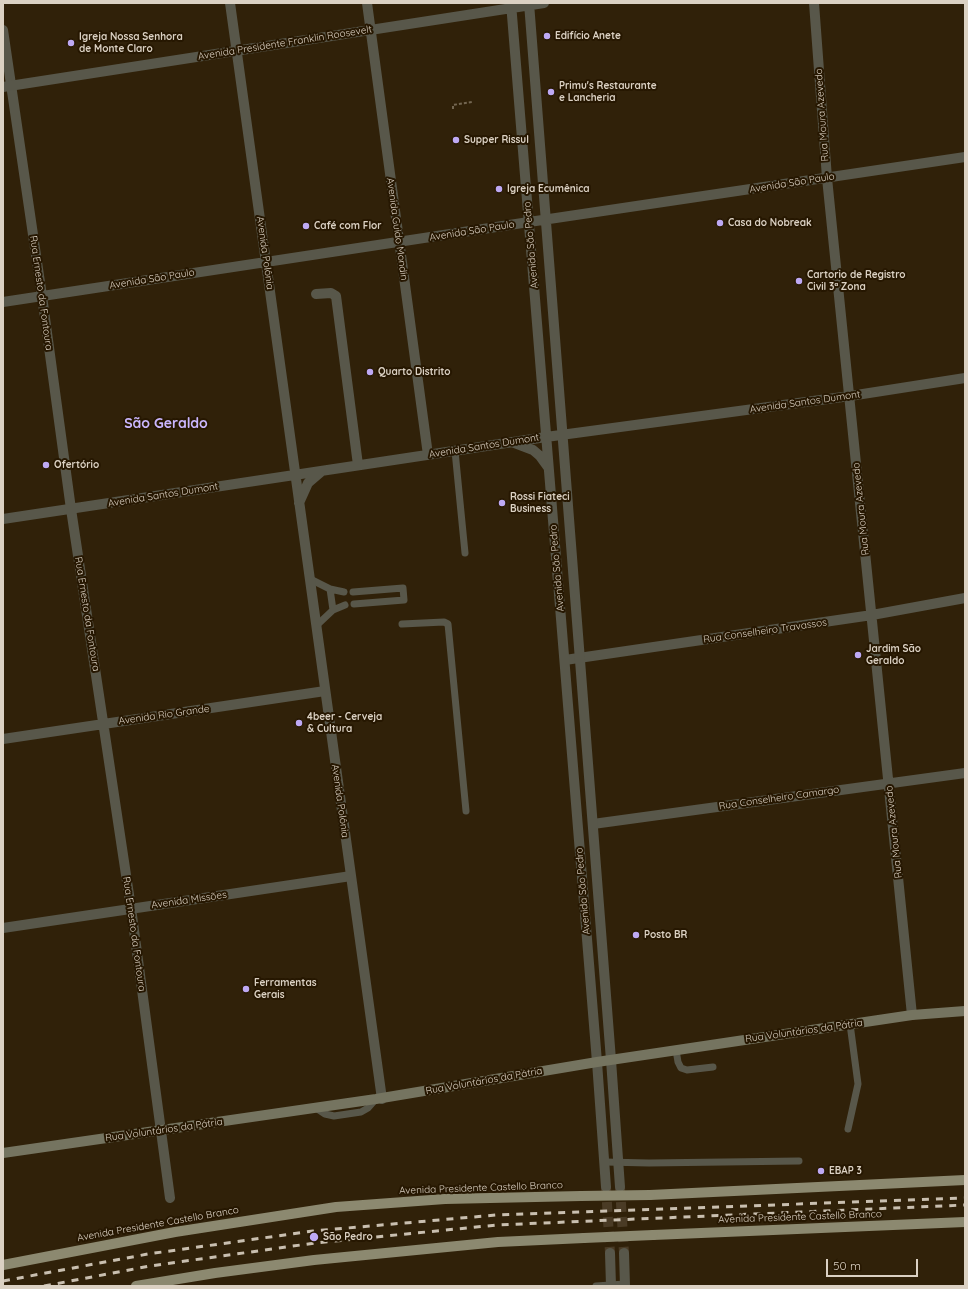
<!DOCTYPE html>
<html>
<head>
<meta charset="utf-8">
<style>
	body { margin:0 }
	#map { position:relative; width:968px; height:1289px; overflow:hidden; background:#302109; font-family:Quicksand,sans-serif }
	canvas { display:block }
	.frame { position:absolute; inset:0; border:4px solid #dbd1c3; pointer-events:none }
	.scale { position:absolute; left:826px; top:1259px; width:92px; height:18px; box-sizing:border-box; border:2px solid #dbd1c3; border-top:0; padding-left:5px; font-size:12px; line-height:14px; white-space:nowrap; color:#dbd1c3; -webkit-text-stroke:3px #261701; paint-order:stroke }
</style>
</head>
<body>
<div id="map">
<canvas width="968" height="1289"></canvas>
<div class="frame"></div>
<div class="scale">50 m</div>
</div>
<script>
const ctx = document.querySelector('canvas').getContext('2d');
ctx.lineJoin = 'round';
const toPath = rows => new Path2D(rows.map(r => 'M' + r).join(''));
function trace(path, color, width, dash) { ctx.strokeStyle = color; ctx.lineWidth = width; ctx.lineCap = dash ? 'butt' : 'round'; ctx.setLineDash(dash || []); ctx.stroke(path); }
function drawText(font, color, halo, rows, align = 'center') {
  ctx.font = font + ' Quicksand,sans-serif'; ctx.lineWidth = 4; ctx.setLineDash([]); ctx.textBaseline = 'middle'; ctx.strokeStyle = halo; ctx.fillStyle = color; for (const [text, x, y, turn = 0] of rows) {
    ctx.save(); ctx.translate(x, y); ctx.rotate((+turn || 0) * Math.PI / 180); ctx.textAlign = isNaN(turn) ? turn : align; if (halo) ctx.strokeText(text, 0, 0); ctx.fillText(text, 0, 0); ctx.restore();
  }
}
trace(toPath([
	[606,1187,610,1253],
	[620,1187,624,1253]
]), '#4a3b25', 10, [10, 5]);
trace(toPath([
	[453,109,453,105,472,102]
]), '#736651', 2, [3, 2]);
trace(toPath([
	[455,451,465,553],
	[310,579,330,589,344,592],
	[330,589,333,610],
	[353,592,403,588,404,600,354,604],
	[402,624,444,622,448,624,466,811],
	[316,626,333,610,345,605],
	[676,1050,678,1062,681,1068,687,1070,713,1067],
	[316,1108,325,1114,334,1116,361,1112,368,1108,376,1099],
	[848,1129,858,1084,850,1024],
	[605,1162,649,1163,799,1161],
	[596,1286,625,1284]
]), '#58574a', 7);
trace(toPath([
	[230,3,382,1099],
	[367,3,428,455],
	[814,3,827,178,912,1015],
	[3,30,42,296,71,509,131,908,170,1198],
	[316,294,331,293,336,296,358,465],
	[3,302,529,222],
	[299,503,308,483,322,471],
	[3,519,546,437],
	[565,660,872,615,965,598],
	[3,739,325,691],
	[593,824,965,773],
	[3,928,351,876],
	[611,1060,620,1187],
	[597,1062,606,1187],
	[610,1253,611,1286],
	[624,1253,625,1286]
]), '#58574a', 10);
trace(toPath([
	[511,3,597,1062],
	[529,3,611,1060],
	[3,87,544,3],
	[529,222,965,157],
	[546,437,850,396,965,378],
	[512,442,533,450,540,456,548,467]
]), '#58574a', 10);
trace(toPath([
	[3,1153,376,1099,597,1062,912,1015,965,1011]
]), '#757460', 10);
trace(toPath([
	[650,1195,965,1180],
	[653,1235,965,1222],
	[3,1265,175,1232,336,1207,445,1199,581,1196],
	[136,1286,215,1273,314,1260,498,1242,584,1238]
]), '#8c8970', 10);
trace(toPath([
	[3,1281,148,1254,313,1231,496,1215,965,1198],
	[44,1286,150,1266,315,1243,497,1225,965,1205]
]), '#c9bfb0', 3, [7, 7]);
trace(toPath([
	[581,1196,650,1195],
	[584,1238,653,1235]
]), '#8c8970', 10);
for (const [x, y, r, color] of [
	[547,36,4,"#bea9f4"],
	[71,43,4,"#bea9f4"],
	[551,92,4,"#bea9f4"],
	[456,140,4,"#bea9f4"],
	[499,189,4,"#bea9f4"],
	[720,223,4,"#bea9f4"],
	[306,226,4,"#bea9f4"],
	[799,281,4,"#bea9f4"],
	[370,372,4,"#bea9f4"],
	[46,465,4,"#bea9f4"],
	[502,503,4,"#bea9f4"],
	[858,655,4,"#bea9f4"],
	[299,723,4,"#bea9f4"],
	[636,935,4,"#bea9f4"],
	[246,989,4,"#bea9f4"],
	[821,1171,4,"#bea9f4"],
	[314,1237,5,"#bea9f4"]
]) { const dot = new Path2D(); dot.arc(x, y, r, 0, 2 * Math.PI); ctx.fillStyle = color; ctx.fill(dot); trace(dot, '#261701', 1.5); }
drawText('bold 10px', '#dbd1c3', '#261701', [
	["Edifício Anete",555,36],
	["Igreja Nossa Senhora",79,37],
	["de Monte Claro",79,49],
	["Primu's Restaurante",559,86],
	["e Lancheria",559,98],
	["Supper Rissul",464,140],
	["Igreja Ecumênica",507,189],
	["Casa do Nobreak",728,223],
	["Café com Flor",314,226],
	["Cartorio de Registro",807,275],
	["Civil 3ª Zona",807,287],
	["Quarto Distrito",378,372],
	["Ofertório",54,465],
	["Rossi Fiateci",510,497],
	["Business",510,509],
	["Jardim São",866,649],
	["Geraldo",866,661],
	["4beer - Cerveja",307,717],
	["& Cultura",307,729],
	["Posto BR",644,935],
	["Ferramentas",254,983],
	["Gerais",254,995],
	["EBAP 3",829,1171],
	["São Pedro",323,1237]
], 'left');
drawText('10px', '#dbd1c3', '#261701', [
	["Avenida Presidente Franklin Roosevelt",285,43,-9],
	["Rua Moura Azevedo",822,115,-94],
	["Avenida São Paulo",792,183,-9],
	["Avenida Guido Mondin",397,229,82],
	["Avenida São Paulo",472,231,-9],
	["Avenida São Pedro",531,245,-95],
	["Avenida Polônia",265,253,82],
	["Avenida São Paulo",152,279,-9],
	["Rua Ernesto da Fontoura",41,293,82],
	["Avenida Santos Dumont",805,402,-8],
	["Avenida Santos Dumont",484,446,-9],
	["Avenida Santos Dumont",163,495,-9],
	["Rua Moura Azevedo",861,509,-96],
	["Avenida São Pedro",557,568,-95],
	["Rua Ernesto da Fontoura",87,614,81],
	["Rua Conselheiro Travassos",765,631,-8],
	["Avenida Rio Grande",164,715,-8],
	["Rua Conselheiro Camargo",779,798,-8],
	["Avenida Polônia",340,801,82],
	["Rua Moura Azevedo",894,832,-96],
	["Avenida São Pedro",583,891,-95],
	["Avenida Missões",189,900,-8],
	["Rua Ernesto da Fontoura",134,934,82],
	["Rua Voluntários da Pátria",804,1031,-8],
	["Rua Voluntários da Pátria",484,1081,-10],
	["Rua Voluntários da Pátria",164,1130,-8],
	["Avenida Presidente Castello Branco",481,1188,-2],
	["Avenida Presidente Castello Branco",800,1217,-2],
	["Avenida Presidente Castello Branco",158,1224,-10]
]);
drawText('bold 14px', '#cab6fd', '#261701', [
	["São Geraldo",166,424]
]);
</script>
</body>
</html>
